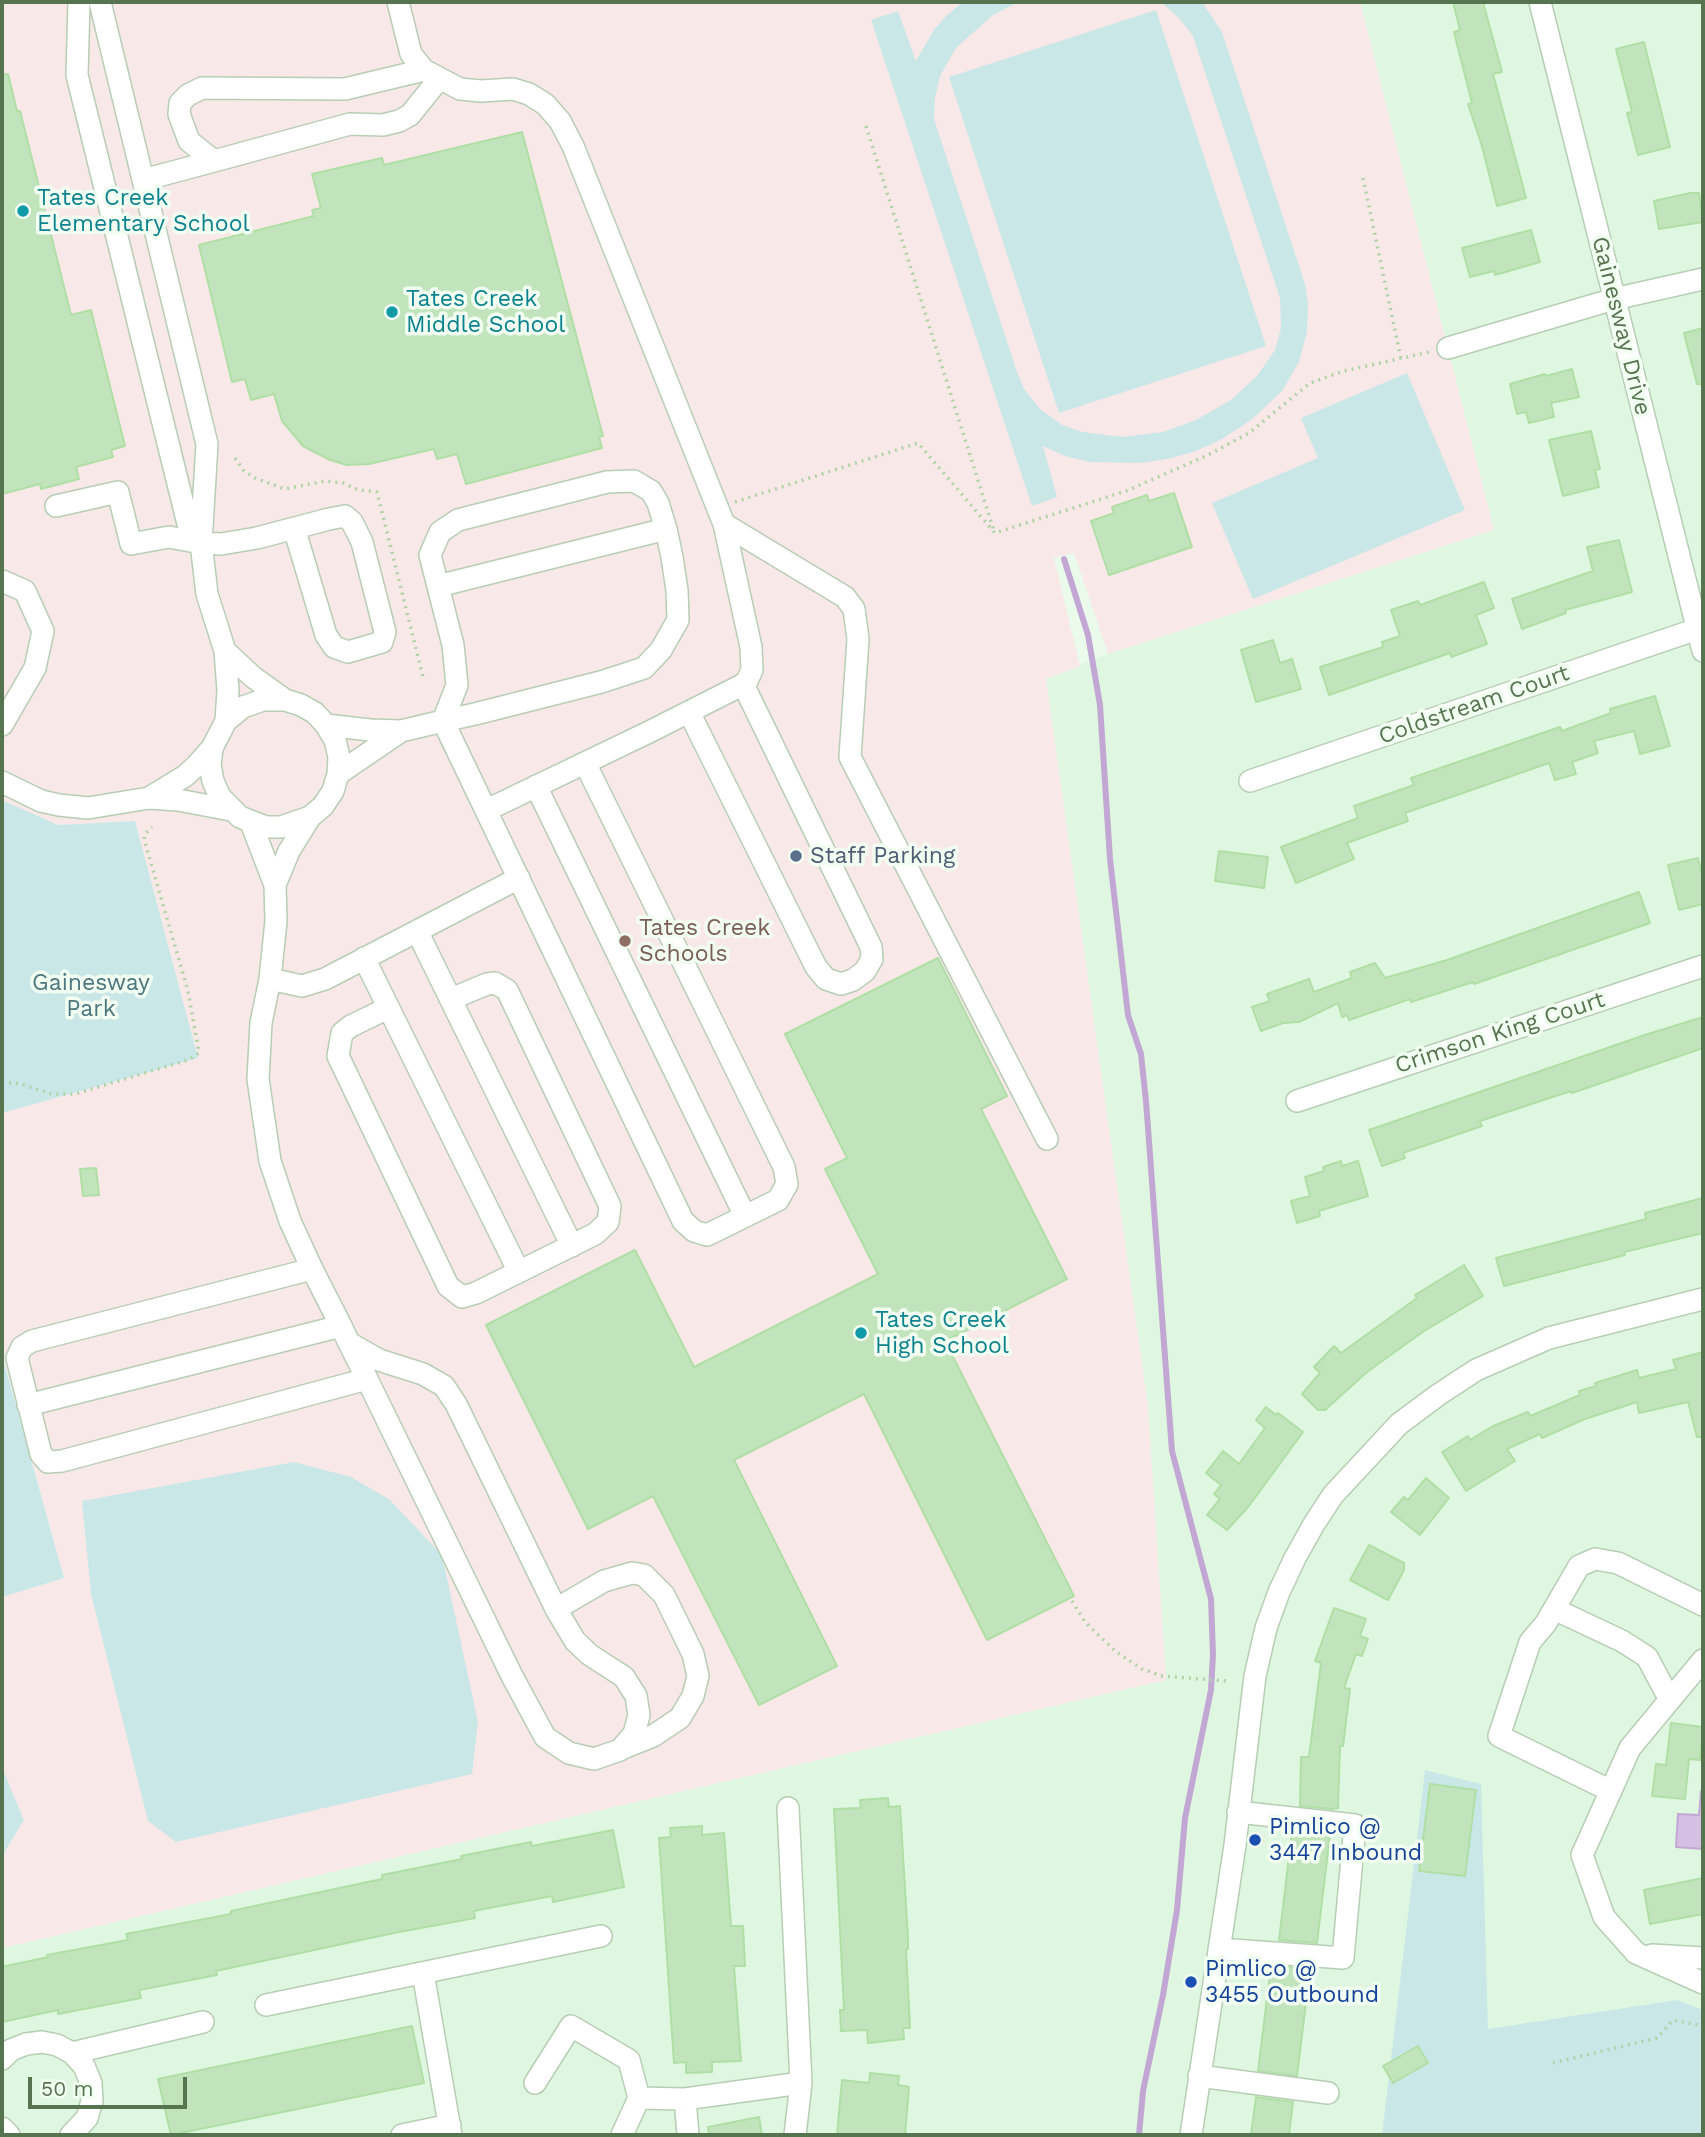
<!DOCTYPE html>
<html>
<head>
<meta charset="utf-8">
<style>
	body { margin:0 }
	#map { position:relative; width:1705px; height:2137px; overflow:hidden; background:#ebfbeb; font-family:"Work Sans",sans-serif }
	canvas { display:block }
	.frame { position:absolute; inset:0; border:4px solid #577450; pointer-events:none }
	.scale { position:absolute; left:28px; top:2077px; width:159px; height:32px; box-sizing:border-box; border:4px solid #577450; border-top:0; padding-left:9px; font-size:21px; line-height:24px; white-space:nowrap; color:#577450; -webkit-text-stroke:5px #f1fef1; paint-order:stroke }
</style>
</head>
<body>
<div id="map">
<canvas width="1705" height="2137"></canvas>
<div class="frame"></div>
<div class="scale">50 m</div>
</div>
<script>
const ctx = document.querySelector('canvas').getContext('2d');
ctx.lineJoin = 'round';
function fill(path, color) { ctx.fillStyle = color; ctx.fill(path, 'evenodd'); }
const toPath = rows => new Path2D(rows.map(r => 'M' + r).join(''));
function trace(path, color, width, dash) { ctx.strokeStyle = color; ctx.lineWidth = width; ctx.lineCap = dash ? 'butt' : 'round'; ctx.setLineDash(dash || []); ctx.stroke(path); }
function drawText(font, color, halo, rows, align = 'center') {
  ctx.font = font + ' "Work Sans",sans-serif'; ctx.lineWidth = 7; ctx.setLineDash([]); ctx.textBaseline = 'middle'; ctx.strokeStyle = halo; ctx.fillStyle = color; for (const [text, x, y, turn = 0] of rows) {
    ctx.save(); ctx.translate(x, y); ctx.rotate((+turn || 0) * Math.PI / 180); ctx.textAlign = isNaN(turn) ? turn : align; if (halo) ctx.strokeText(text, 0, 0); ctx.fillText(text, 0, 0); ctx.restore();
  }
}
fill(toPath([
	[1360,2,1703,2,1703,2135,2,2135,2,1948,934,1733,1148,1407,1046,678,1108,654,1448,348]
]), '#dff7e0');
fill(toPath([
	[2,2,1360,2,1494,530,1108,654,1074,553,1054,558,1080,666,1046,679,1148,1407,1166,1680,2,1948,2,1597,64,1578,2,1355,2,1113,198,1058,135,821,58,825,2,800]
]), '#f8e8e7');
fill(toPath([
	[963,2,1019,2,993,15,956,48,940,76,935,98,934,119,1017,372,1024,389,1040,409,1062,425,1083,432,1122,437,1163,432,1196,420,1231,400,1257,376,1275,350,1281,328,1280,298,1193,36,1179,18,1161,2,1202,2,1222,32,1305,284,1308,303,1307,332,1299,362,1282,391,1251,420,1222,439,1196,451,1172,458,1141,463,1089,462,1065,456,1043,446,1057,497,1032,506,871,20,898,11,916,61,934,30,946,16],
	[1156,10,1266,346,1059,413,949,77],
	[1407,373,1465,510,1253,599,1212,503,1318,458,1301,418],
	[2,800,58,825,135,821,198,1058,2,1113],
	[2,1355,64,1578,2,1597],
	[294,1462,351,1477,390,1500,442,1555,478,1722,472,1774,176,1842,148,1821,91,1594,82,1501],
	[2,1768,24,1820,2,1856],
	[1425,1770,1481,1784,1488,2029,1677,2000,1703,2010,1703,2135,1382,2135]
]), '#cae7e8');
const water = toPath([
	[1701,1791,1703,1791,1703,1849,1676,1847,1678,1814,1699,1815,1701,1791]
]);
fill(water, '#d5c0e3');
trace(water, '#c2a7d4', 2);
trace(toPath([
	[1064,559,1088,635,1100,705,1110,859,1128,1015,1141,1054,1146,1101,1172,1451,1211,1599,1213,1655,1211,1690,1185,1818,1177,1910,1163,1995,1143,2091,1139,2135]
]), '#c2a7d4', 6);
const building = toPath([
	[1453,2,1483,2,1502,72,1493,74,1526,198,1497,206,1482,146,1468,104,1472,103,1454,32,1460,30,1453,2],
	[1644,42,1670,147,1638,155,1627,113,1632,112,1616,49,1644,42],
	[8,74,17,111,20,111,71,315,91,310,125,446,111,450,113,457,76,467,79,479,41,489,40,484,2,494,2,75,8,74],
	[522,132,603,436,599,437,602,448,466,484,457,454,437,459,434,449,369,464,347,465,330,460,303,446,282,421,274,394,251,400,245,379,232,382,199,245,314,216,312,210,321,208,312,174,382,158,384,165,522,132],
	[1690,193,1699,193,1703,222,1659,229,1654,201,1690,193],
	[1531,230,1540,262,1495,275,1494,271,1470,277,1462,248,1531,230],
	[1703,328,1703,384,1697,384,1684,333,1703,328],
	[1572,369,1579,397,1551,403,1554,417,1529,423,1526,412,1517,414,1510,384,1545,374,1546,376,1572,369],
	[1591,431,1600,469,1595,470,1599,487,1563,496,1549,440,1591,431],
	[1174,493,1192,547,1109,575,1091,521,1114,513,1112,507,1147,495,1149,501,1174,493],
	[1619,540,1632,592,1565,610,1566,613,1522,629,1512,599,1593,571,1587,547,1619,540],
	[1484,582,1494,608,1476,615,1487,644,1451,657,1450,653,1329,695,1320,667,1383,647,1382,642,1400,636,1391,610,1418,601,1420,605,1484,582],
	[1273,640,1280,663,1292,659,1301,689,1256,702,1241,650,1273,640],
	[1655,696,1670,746,1640,754,1634,731,1594,741,1598,753,1572,762,1576,774,1555,780,1549,763,1405,813,1408,821,1347,843,1354,859,1296,883,1281,847,1358,818,1354,806,1414,785,1411,778,1560,727,1562,731,1611,713,1610,709,1655,696],
	[1219,851,1268,857,1264,888,1215,881,1219,851],
	[1698,858,1703,879,1703,904,1679,910,1668,865,1698,858],
	[1639,892,1650,923,1474,984,1473,982,1411,1002,1410,999,1349,1020,1347,1015,1342,1017,1338,1003,1299,1022,1283,1023,1261,1031,1252,1007,1270,1001,1267,994,1309,979,1314,992,1352,978,1350,972,1375,963,1385,978,1447,960,1639,892],
	[938,958,1007,1096,981,1109,1067,1279,945,1341,1074,1596,987,1640,864,1394,734,1460,837,1666,759,1705,653,1496,588,1529,486,1325,635,1250,694,1367,878,1274,825,1169,847,1158,785,1034,938,958],
	[1703,1017,1703,1048,1572,1093,1571,1091,1480,1121,1482,1126,1403,1153,1405,1158,1382,1166,1369,1130,1645,1035,1703,1017],
	[1341,1161,1342,1166,1358,1161,1368,1196,1319,1211,1320,1216,1297,1223,1291,1201,1310,1196,1305,1177,1324,1171,1323,1167,1341,1161],
	[96,1168,99,1195,83,1196,80,1169,96,1168],
	[1703,1198,1703,1233,1624,1252,1625,1255,1504,1286,1496,1258,1646,1219,1645,1213,1703,1198],
	[1464,1265,1483,1296,1424,1331,1367,1372,1325,1410,1318,1410,1302,1394,1320,1373,1314,1367,1334,1346,1341,1353,1417,1298,1415,1295,1464,1265],
	[1703,1352,1703,1437,1697,1437,1688,1402,1639,1413,1637,1402,1585,1419,1542,1438,1540,1434,1507,1449,1515,1461,1466,1491,1442,1452,1468,1436,1470,1440,1493,1426,1528,1412,1530,1416,1580,1395,1579,1391,1596,1386,1595,1383,1637,1370,1639,1378,1676,1369,1673,1360,1703,1352],
	[1266,1407,1276,1415,1278,1413,1303,1432,1249,1506,1227,1530,1207,1515,1220,1499,1214,1494,1221,1485,1206,1473,1223,1451,1239,1464,1265,1428,1256,1420,1266,1407],
	[1426,1478,1449,1498,1420,1535,1391,1512,1404,1497,1408,1500,1426,1478],
	[1369,1545,1404,1563,1404,1570,1388,1600,1350,1580,1369,1545],
	[1334,1608,1366,1619,1360,1636,1368,1639,1362,1656,1356,1654,1344,1688,1350,1689,1343,1746,1340,1746,1338,1808,1332,1809,1300,1806,1301,1757,1309,1757,1321,1663,1315,1661,1334,1608],
	[1671,1723,1703,1727,1700,1760,1689,1759,1685,1799,1652,1796,1656,1764,1666,1765,1671,1723],
	[1430,1784,1476,1790,1465,1876,1419,1871,1430,1784],
	[888,1798,889,1807,900,1806,908,1938,908,1949,906,1949,910,2028,903,2028,904,2039,868,2043,867,2030,841,2031,840,2010,844,2010,834,1809,861,1808,860,1800,888,1798],
	[702,1826,702,1835,724,1833,731,1926,743,1926,745,1966,734,1966,741,2061,712,2062,712,2072,686,2073,686,2062,674,2063,659,1838,671,1837,670,1828,702,1826],
	[613,1830,624,1887,553,1902,552,1896,474,1911,475,1918,394,1933,216,1971,217,1975,139,1990,141,1998,58,2014,58,2010,2,2022,2,1967,48,1957,47,1955,128,1940,126,1934,231,1914,231,1911,382,1879,382,1875,462,1859,461,1856,531,1842,532,1846,613,1830],
	[1292,1832,1330,1835,1317,1943,1279,1940,1292,1832],
	[1703,1878,1703,1914,1650,1924,1644,1890,1703,1878],
	[1271,1966,1310,1969,1297,2076,1258,2071,1271,1966],
	[412,2026,424,2083,171,2135,158,2079,412,2026],
	[1418,2046,1428,2063,1393,2083,1383,2066,1418,2046],
	[870,2073,899,2076,898,2085,909,2087,905,2135,837,2135,842,2080,869,2083,870,2073],
	[1256,2097,1293,2102,1289,2135,1251,2135,1256,2097],
	[759,2117,762,2135,709,2135,708,2127,759,2117]
]);
fill(building, '#c2e4bc');
trace(building, '#b0dfa6', 2);
const minor = toPath([
	[79,2,77,75,188,524,201,543],
	[100,2,207,444,201,543,207,594,225,651,228,690,226,721],
	[398,2,411,54,424,70,460,89,481,91,513,89,529,94,545,104,560,121,573,146,724,524,751,647,752,670,746,683,649,732,487,810],
	[1540,2,1703,651],
	[424,70,345,89,202,88,188,95,180,103,179,114,189,141,214,161,350,124,383,125,399,121,410,115,439,79],
	[143,180,214,161],
	[1448,348,1614,299,1703,279],
	[56,506,118,492,131,544,169,537,201,543,221,544,257,538,329,519,345,516,352,522,362,542,385,632,382,642,348,652,334,647,326,635,294,528],
	[724,524,845,597,854,609,858,639,850,757,1047,1139],
	[2,581,25,591,43,631,35,668,2,725],
	[438,586,666,529],
	[225,651,253,677,285,700],
	[689,712,816,967,826,979,841,984,853,980,865,971,872,959,871,947,743,684],
	[326,725,370,730,401,731,443,721,475,714,601,682,644,668,661,650,678,620,677,590,672,557,666,529,658,503,651,491,634,481,607,482,458,520,440,532,430,555,453,645,457,685,443,721,683,1221,694,1231,707,1235,778,1200,787,1184,784,1167,585,763],
	[338,774,401,731],
	[1250,781,1703,627],
	[2,782,41,801,59,805,88,808,149,798,178,800,231,810],
	[536,786,745,1216],
	[149,798,185,776,197,765,212,748,226,721,243,707,263,700,285,700,301,705,315,713,326,725,335,740,339,757,338,774,333,791,323,806,310,817,281,827,266,827,240,817,220,797,213,781,210,765,212,748],
	[251,823,275,885,276,921,270,979,261,1023,258,1079,270,1161,290,1221,312,1269,341,1326,349,1343,367,1379,512,1676,545,1737,569,1753,594,1759,620,1750,634,1734,639,1715,636,1696,624,1677,590,1655,575,1641,556,1609,456,1404,444,1386,423,1374,379,1360,349,1343],
	[275,885,289,851,310,817],
	[417,931,572,1246],
	[364,958,519,1272],
	[270,979,302,986,325,979,519,878],
	[388,1008,351,1026,342,1033,338,1056,448,1286,462,1297,476,1293,595,1234,608,1222,610,1206,507,990,495,983,487,984,451,999],
	[1297,1101,1703,966],
	[312,1269,32,1341,22,1347,17,1358,41,1454,48,1462,62,1461,367,1379],
	[28,1405,341,1326],
	[556,1609,604,1581,632,1573,644,1575,664,1595,693,1654,698,1676,693,1696,680,1718,653,1736,623,1748],
	[1554,1609,1622,1641,1647,1657,1670,1700],
	[1703,1660,1630,1748,1582,1855,1604,1917,1636,1953,1703,1983],
	[1611,1791,1499,1736,1530,1642,1546,1623,1579,1566,1595,1559,1618,1563,1703,1605],
	[788,1808,801,2083,795,2135],
	[1219,1949,1343,1958,1355,1825,1238,1812],
	[1652,1955,1703,1958],
	[423,1973,451,2135],
	[266,2005,601,1936],
	[72,2053,203,2022],
	[2,2059,11,2050,26,2044,42,2042,57,2045,72,2053,84,2066,91,2083,92,2101,87,2118,71,2135],
	[1199,2076,1328,2093],
	[535,2083,571,2026,629,2060,639,2098,685,2099,801,2083],
	[685,2099,688,2135],
	[2,2128,9,2135],
	[402,2135,450,2125],
	[622,2135,639,2098],
	[1191,2135,1235,1845,1255,1676,1266,1628,1279,1592,1295,1558,1314,1524,1333,1495,1399,1424,1438,1395,1476,1370,1549,1338,1703,1299]
]);
trace(minor, '#b7ceb4', 24);
trace(toPath([
	[866,126,994,531],
	[1363,178,1401,359],
	[235,458,244,471,255,478,285,489,325,481,343,483,359,490,377,492,423,677],
	[735,502,918,443,995,533,1126,491,1208,455,1249,433,1310,383,1344,371,1429,352],
	[2,1082,21,1084,52,1094,75,1094,188,1060,199,1053,188,991,144,839,145,834,152,827],
	[1072,1601,1085,1622,1115,1651,1142,1669,1162,1676,1226,1681],
	[1553,2063,1657,2038,1673,2020,1703,2026]
]), '#afd3a7', 3.5, [2, 5]);
trace(minor, '#fff', 21);
for (const [x, y, r, color] of [
	[23,211,7,"#0f9aa8"],
	[392,312,7,"#0f9aa8"],
	[796,856,7,"#5c6f8a"],
	[625,941,7,"#8d6e63"],
	[861,1333,7,"#0f9aa8"],
	[1255,1840,7,"#1a4fb4"],
	[1191,1982,7,"#1a4fb4"]
]) { const dot = new Path2D(); dot.arc(x, y, r, 0, 2 * Math.PI); ctx.fillStyle = color; ctx.fill(dot); trace(dot, '#f1fef1', 2.5); }
drawText('23px', '#0d838f', '#f1fef1', [
	["Tates Creek",37,198],
	["Elementary School",37,224],
	["Tates Creek",406,299],
	["Middle School",406,325],
	["Tates Creek",875,1320],
	["High School",875,1346]
], 'left');
drawText('23px', '#577450', '#f1fef1', [
	["Gainesway Drive",1621,326,76],
	["Coldstream Court",1474,705,-19],
	["Crimson King Court",1500,1033,-18]
]);
drawText('23px', '#4e5e75', '#f1fef1', [
	["Staff Parking",810,856]
], 'left');
drawText('23px', '#785e54', '#f1fef1', [
	["Tates Creek",639,928],
	["Schools",639,954]
], 'left');
drawText('23px', '#4c777e', '#f1fef1', [
	["Gainesway",91,983],
	["Park",91,1009]
]);
drawText('23px', '#164399', '#f1fef1', [
	["Pimlico @",1269,1827],
	["3447 Inbound",1269,1853],
	["Pimlico @",1205,1969],
	["3455 Outbound",1205,1995]
], 'left');
</script>
</body>
</html>
